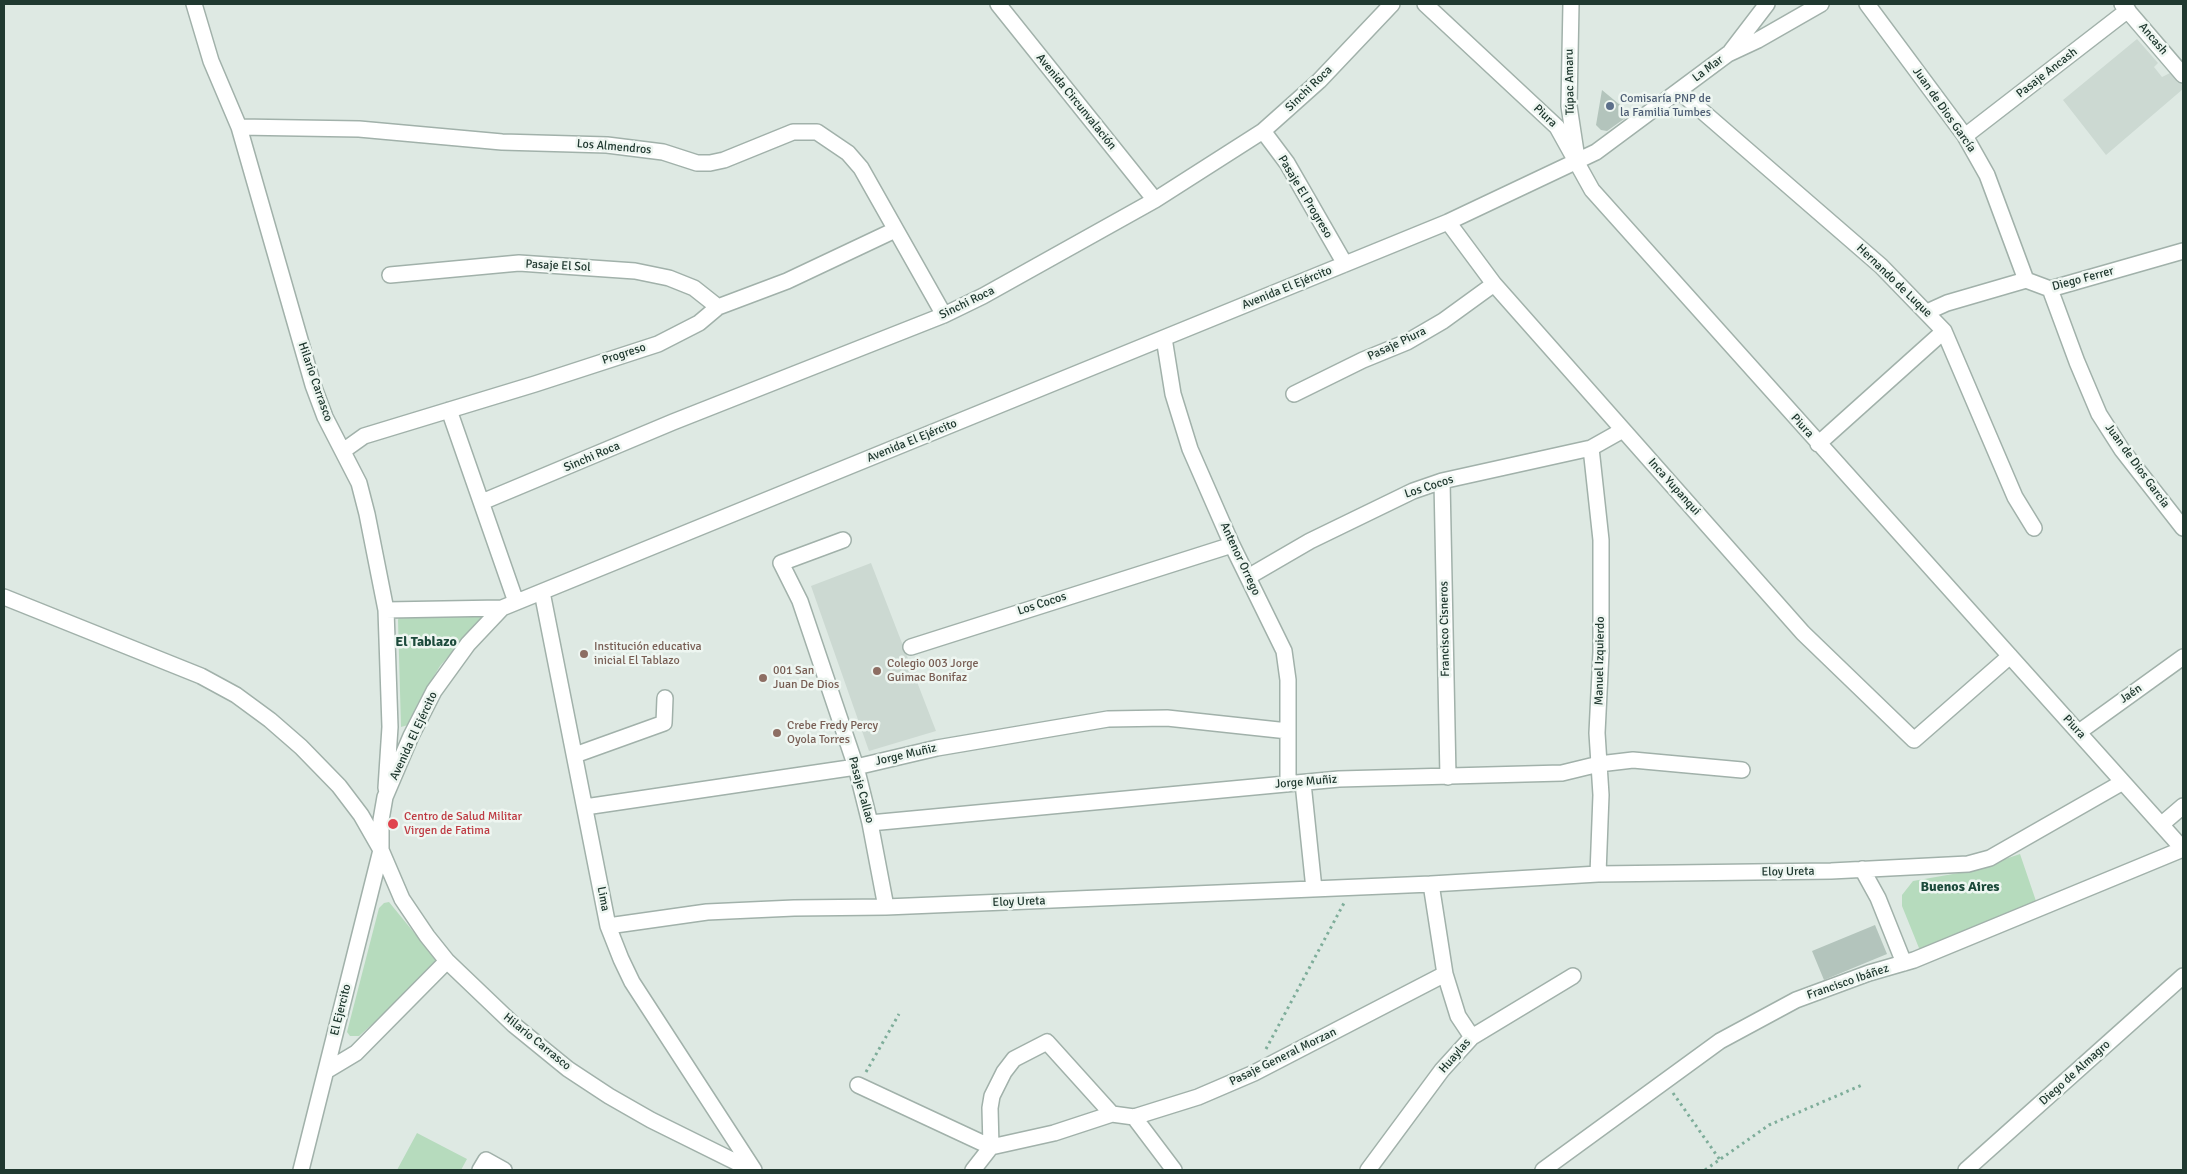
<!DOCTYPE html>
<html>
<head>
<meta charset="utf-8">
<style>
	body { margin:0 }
	#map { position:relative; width:2187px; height:1174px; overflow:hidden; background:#dee9e3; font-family:Signika,sans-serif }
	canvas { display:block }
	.frame { position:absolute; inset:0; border:5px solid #203930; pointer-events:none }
</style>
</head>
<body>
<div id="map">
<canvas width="2187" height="1174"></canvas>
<div class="frame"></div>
</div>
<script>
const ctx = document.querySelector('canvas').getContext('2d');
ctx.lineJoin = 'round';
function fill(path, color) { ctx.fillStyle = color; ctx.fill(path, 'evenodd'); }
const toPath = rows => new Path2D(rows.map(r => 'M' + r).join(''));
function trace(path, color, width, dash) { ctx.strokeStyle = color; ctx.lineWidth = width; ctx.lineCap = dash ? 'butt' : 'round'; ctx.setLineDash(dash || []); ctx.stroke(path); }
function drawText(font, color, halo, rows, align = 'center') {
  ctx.font = font + ' Signika,sans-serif'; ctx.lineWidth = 5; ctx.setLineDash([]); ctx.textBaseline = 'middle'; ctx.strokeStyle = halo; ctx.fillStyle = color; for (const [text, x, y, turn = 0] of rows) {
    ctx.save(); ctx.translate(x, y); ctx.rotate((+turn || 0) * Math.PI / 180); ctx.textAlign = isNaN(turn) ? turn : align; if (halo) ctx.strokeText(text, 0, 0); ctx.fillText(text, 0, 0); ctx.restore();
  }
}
fill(toPath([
	[2137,39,2158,63,2154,67,2162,77,2172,72,2183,86,2183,89,2106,155,2063,100],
	[871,563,936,731,869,751,811,586]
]), '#ccd9d2');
fill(toPath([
	[480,614,482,618,480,620,440,666,418,703,408,725,401,727,398,620,399,617],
	[2020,854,2037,904,1921,953,1902,906,1902,895,1913,881,1970,871],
	[389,902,438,962,434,969,359,1036,350,1036,347,1032,379,908,384,903],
	[417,1133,467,1159,461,1170,397,1170]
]), '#b6dbbd');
fill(toPath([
	[1602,90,1631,114,1607,131,1601,130,1596,125],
	[1875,925,1887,954,1824,980,1812,951]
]), '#b3c4bc');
const minor = toPath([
	[194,4,211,61,239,127,313,385,325,417,359,483,367,514,386,610,390,727,386,788],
	[998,4,1155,200],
	[1425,4,1557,127,1592,190,2183,849],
	[1571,4,1569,106,1576,152],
	[1867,4,1965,136,1987,175,2026,280],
	[2122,4,2183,75],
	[1731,51,1767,4],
	[1679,91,1881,266,1944,331,2015,497,2034,528],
	[239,127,359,129,502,142,607,145,663,152,697,163,710,163,724,160,793,132,817,132,848,153,861,168,944,315],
	[1263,131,1287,163,1345,264],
	[1965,136,2128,10],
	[1448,222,1494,284,1803,633,1914,740,2010,656],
	[390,275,519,263,635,271,669,278,694,288,718,307],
	[2050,289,2077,362,2099,414,2122,450,2183,528],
	[1927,312,1947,303,2026,280,2050,289,2183,251],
	[1164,338,1173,394,1190,449,1232,545,1284,651,1288,680,1288,784],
	[1294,394,1363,360,1407,342,1443,321,1494,284],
	[449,410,516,602],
	[1818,444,1944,331],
	[1591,448,1601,540,1601,652,1597,733,1601,795,1598,874],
	[343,451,364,436,535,384,658,344,699,323,718,307,787,281,895,230],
	[1442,481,1448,777],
	[482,502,673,422,944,315,983,296,1155,200,1263,131,1319,81,1392,4],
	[843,540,781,563,800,601,856,767,870,823,886,907],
	[1248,577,1310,541,1413,491,1442,481,1591,448,1623,430],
	[542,592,608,926,621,959,632,982,754,1170],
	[4,597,201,676,236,695,270,720,301,747,339,786,361,815,381,850,402,899,427,936,447,961,514,1025,568,1069,609,1096,651,1120,752,1170],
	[386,610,502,608],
	[911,647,1232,545],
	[2079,732,2183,657],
	[575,755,664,723,665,698],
	[1303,783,1314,889],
	[585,807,856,767,937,748,1108,719,1167,718,1288,731],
	[870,823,1339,779,1562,773,1599,764,1633,760,1742,770],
	[2162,824,2183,806],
	[1862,869,1878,898,1904,963],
	[1431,884,1445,974,1458,1016,1472,1037],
	[608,926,707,912,794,908,886,907,1431,884,1598,874,1831,871,1968,864,1990,858,2123,782],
	[326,1071,356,1053,447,961],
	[858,1085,991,1147,1054,1133,1112,1114,1134,1117,1198,1097,1254,1073,1445,974],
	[1134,1117,1174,1170],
	[991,1147,990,1108,992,1096,1004,1072,1014,1059,1047,1042,1112,1114],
	[301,1170,381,850,381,820,385,797,411,736,434,691,468,644,502,608,1448,222,1596,152,1728,54,1758,40,1821,4],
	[480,1170,486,1160,504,1170],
	[973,1170,991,1147],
	[1368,1170,1442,1070,1472,1037,1573,976],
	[1543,1170,1720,1041,1796,1000,1869,973,1914,960,2183,849],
	[1966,1170,2183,976]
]);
trace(minor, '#a1b1aa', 18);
trace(toPath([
	[1266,1049,1344,903],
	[866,1072,899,1014],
	[1673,1093,1720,1160],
	[1705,1170,1769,1125,1862,1085]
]), '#7ead9a', 3, [2.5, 4]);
trace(minor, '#fff', 15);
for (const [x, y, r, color] of [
	[1610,106,5,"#5c6f8a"],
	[584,654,5,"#8d6e63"],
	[877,671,5,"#8d6e63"],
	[763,678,5,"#8d6e63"],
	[777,733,5,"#8d6e63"],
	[393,824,6,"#e0444e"]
]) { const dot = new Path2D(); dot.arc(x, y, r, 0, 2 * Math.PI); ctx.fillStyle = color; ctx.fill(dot); trace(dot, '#eef6f1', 2); }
drawText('12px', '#203930', '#eef6f1', [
	["Ancash",2153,39,50],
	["La Mar",1708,69,-37],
	["Pasaje Ancash",2047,73,-38],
	["Túpac Amaru",1570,82,-91],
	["Sinchi Roca",1309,89,-44],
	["Avenida Circunvalación",1076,102,51],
	["Juan de Dios García",1944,110,55],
	["Piura",1545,116,44],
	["Los Almendros",614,147,5],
	["Pasaje El Progreso",1305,197,59],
	["Pasaje El Sol",558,266,3],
	["Diego Ferrer",2083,279,-15],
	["Hernando de Luque",1894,281,44],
	["Avenida El Ejército",1287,288,-22],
	["Sinchi Roca",967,303,-26],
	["Pasaje Piura",1397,344,-25],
	["Progreso",624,354,-18],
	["Hilario Carrasco",315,382,71],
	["Piura",1802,426,48],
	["Avenida El Ejército",912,441,-22],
	["Sinchi Roca",592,457,-23],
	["Juan de Dios García",2137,466,54],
	["Los Cocos",1429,487,-18],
	["Inca Yupanqui",1674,487,48],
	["Antenor Orrego",1240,559,65],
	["Los Cocos",1042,604,-18],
	["Francisco Cisneros",1445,629,-91],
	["Manuel Izquierdo",1600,661,-89],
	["Jaén",2131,694,-35],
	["Piura",2074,727,48],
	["Avenida El Ejército",414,736,-65],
	["Jorge Muñiz",906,755,-13],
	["Jorge Muñiz",1306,782,-5],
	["Pasaje Callao",861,790,75],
	["Eloy Ureta",1788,872,-1],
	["Lima",603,899,79],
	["Eloy Ureta",1019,902,-2],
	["Francisco Ibáñez",1848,982,-19],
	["El Ejercito",341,1010,-76],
	["Hilario Carrasco",537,1042,39],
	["Huaylas",1455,1056,-49],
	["Pasaje General Morzan",1283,1057,-26],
	["Diego de Almagro",2075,1073,-42]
]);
drawText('12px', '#4e5e75', '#eef6f1', [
	["Comisaría PNP de",1620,99],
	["la Familia Tumbes",1620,113]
], 'left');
drawText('12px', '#785e54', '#eef6f1', [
	["Institución educativa",594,647],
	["inicial El Tablazo",594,661],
	["Colegio 003 Jorge",887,664],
	["Guimac Bonifaz",887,678],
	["001 San",773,671],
	["Juan De Dios",773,685],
	["Crebe Fredy Percy",787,726],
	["Oyola Torres",787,740]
], 'left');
drawText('12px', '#be3a42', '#eef6f1', [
	["Centro de Salud Militar",404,817],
	["Virgen de Fatima",404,831]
], 'left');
drawText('bold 14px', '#1c4a3b', '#eef6f1', [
	["El Tablazo",426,642],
	["Buenos Aires",1960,887]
]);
</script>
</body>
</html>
